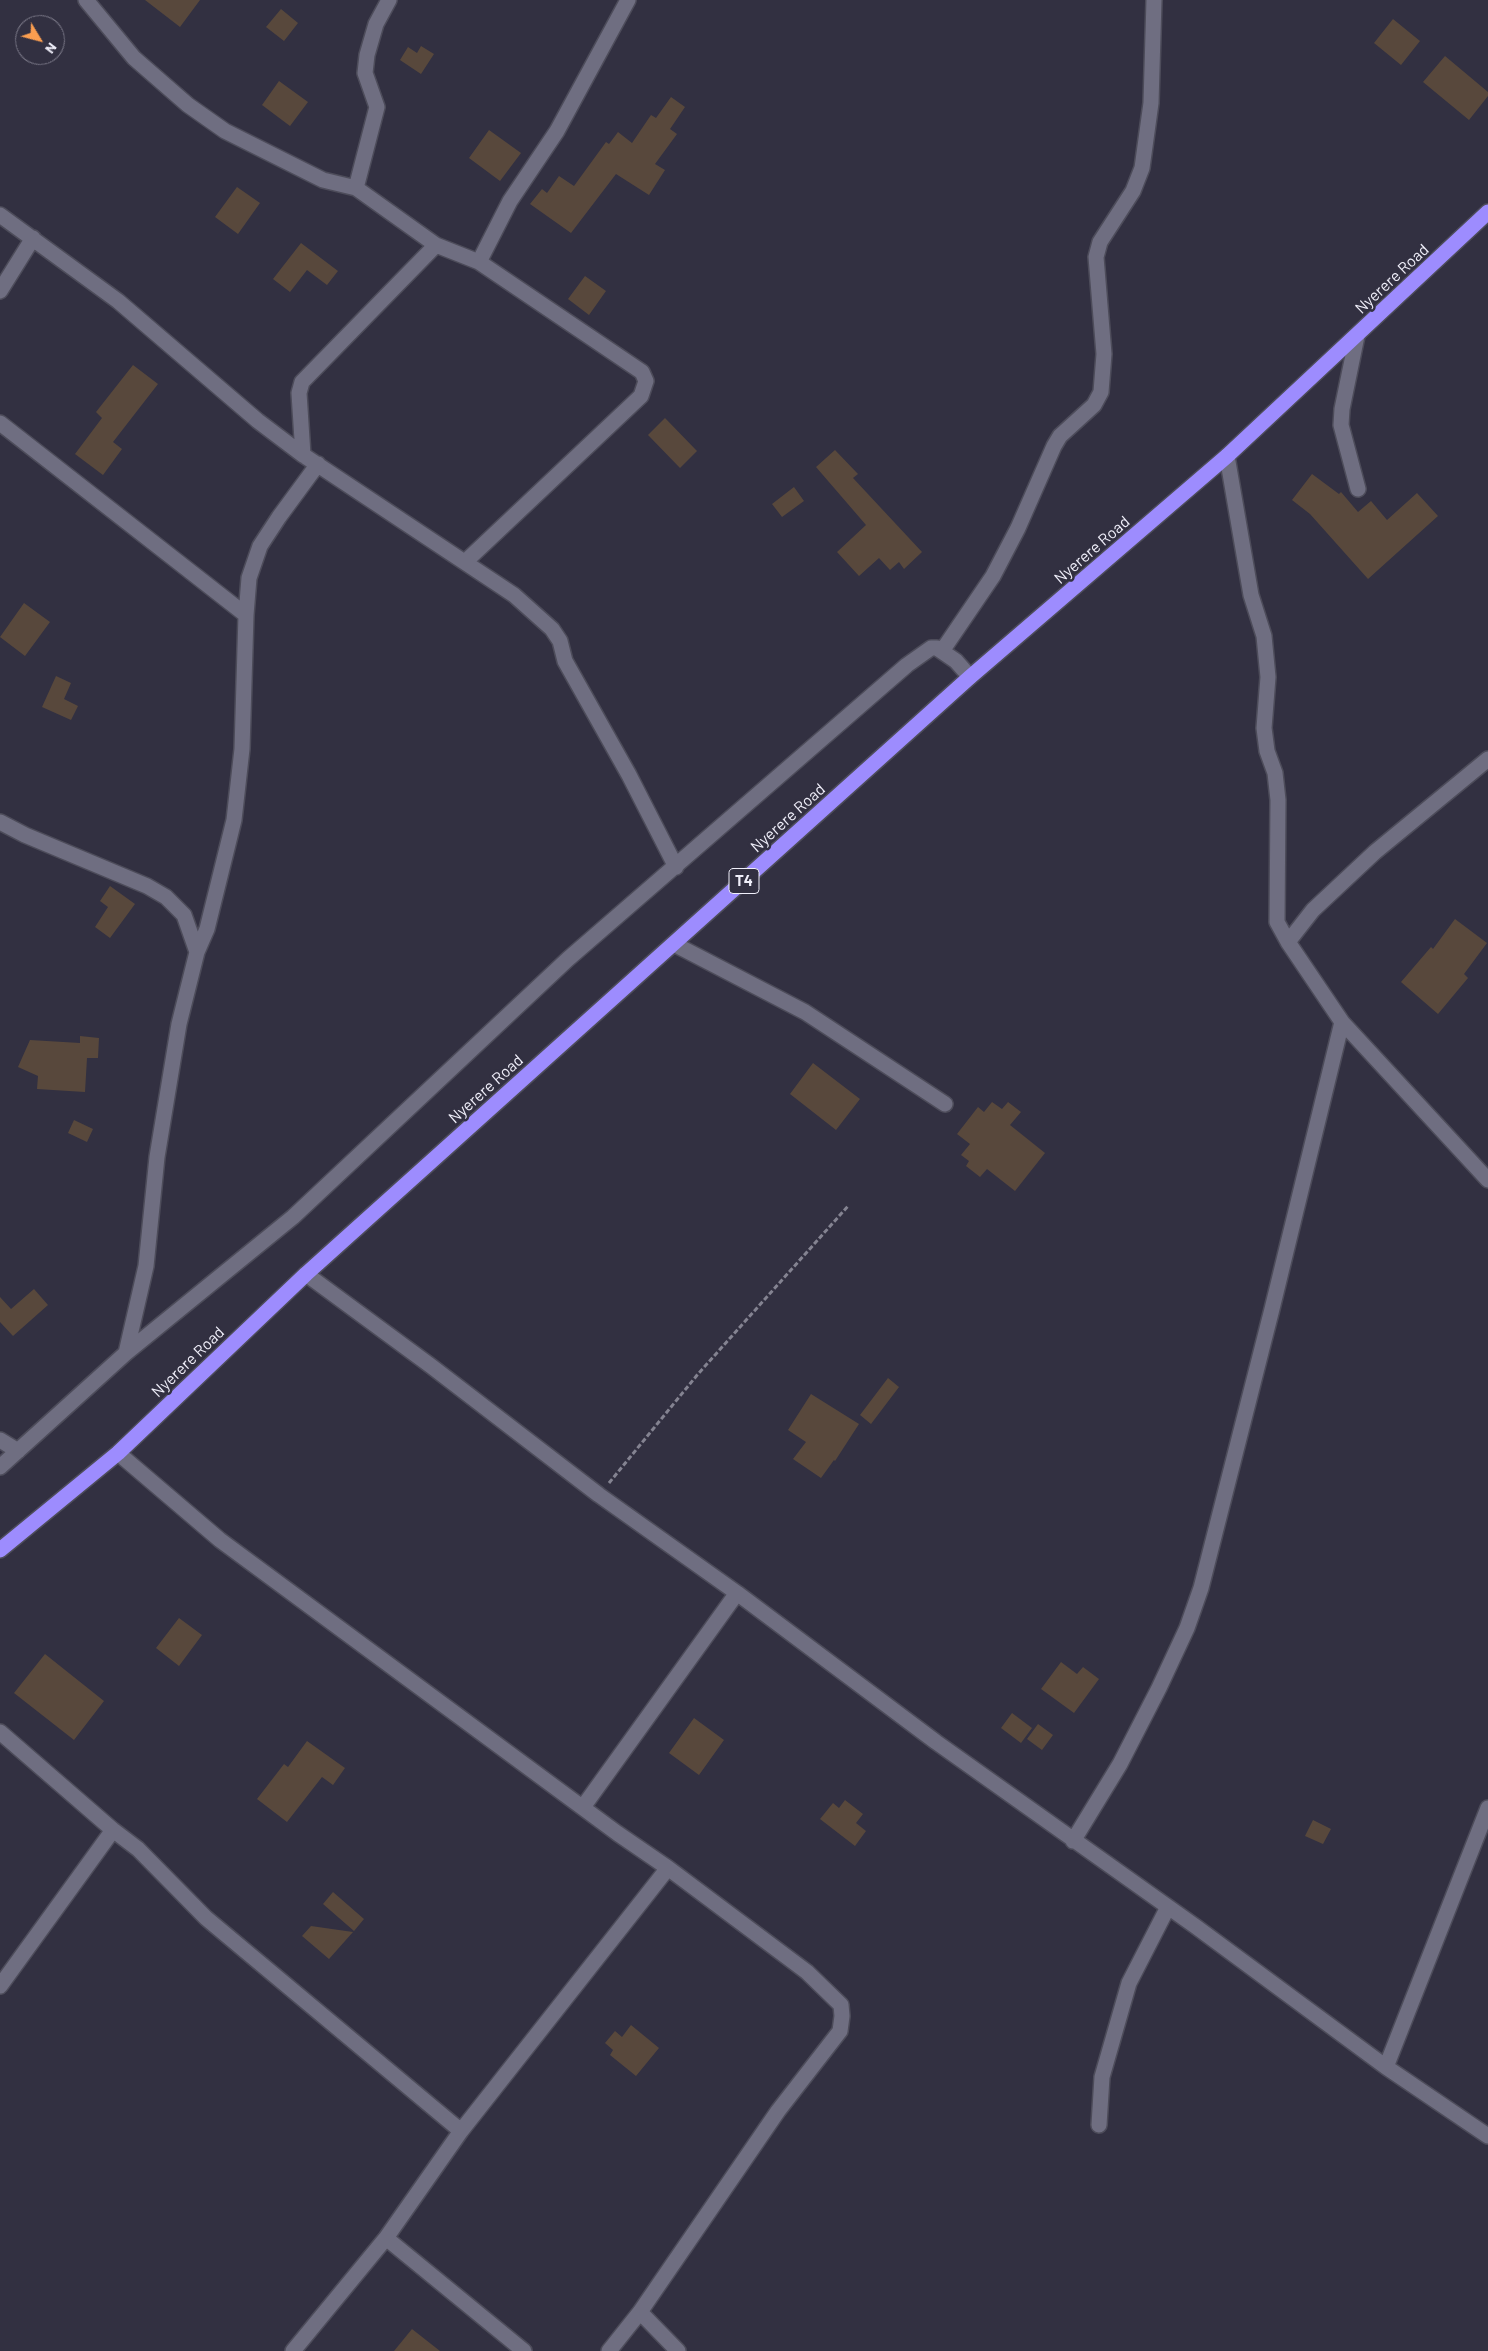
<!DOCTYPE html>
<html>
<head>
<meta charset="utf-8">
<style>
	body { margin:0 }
	#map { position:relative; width:1488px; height:2351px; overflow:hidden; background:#323041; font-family:Barlow,sans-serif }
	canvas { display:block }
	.north { position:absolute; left:15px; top:15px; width:50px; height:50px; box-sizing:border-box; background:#323041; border:1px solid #7e7c8b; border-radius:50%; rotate:127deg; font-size:14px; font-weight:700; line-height:20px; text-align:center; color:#f0effa }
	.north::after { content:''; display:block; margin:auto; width:18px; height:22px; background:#fb9e50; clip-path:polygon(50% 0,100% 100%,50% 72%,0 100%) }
</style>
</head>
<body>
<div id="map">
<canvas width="1488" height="2351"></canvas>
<div class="north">N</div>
</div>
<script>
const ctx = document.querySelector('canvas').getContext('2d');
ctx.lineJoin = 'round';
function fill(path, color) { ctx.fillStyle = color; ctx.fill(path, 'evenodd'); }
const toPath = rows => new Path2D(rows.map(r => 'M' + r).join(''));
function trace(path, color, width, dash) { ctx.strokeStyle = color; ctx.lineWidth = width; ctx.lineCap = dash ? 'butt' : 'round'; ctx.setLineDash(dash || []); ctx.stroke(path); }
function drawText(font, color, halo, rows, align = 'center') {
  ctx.font = font + ' Barlow,sans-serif'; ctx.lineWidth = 5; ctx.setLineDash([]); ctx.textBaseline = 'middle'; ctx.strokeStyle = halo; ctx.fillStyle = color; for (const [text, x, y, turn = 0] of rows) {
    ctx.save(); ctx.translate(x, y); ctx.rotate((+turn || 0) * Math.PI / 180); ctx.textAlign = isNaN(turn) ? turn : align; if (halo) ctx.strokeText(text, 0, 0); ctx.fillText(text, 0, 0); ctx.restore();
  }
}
fill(toPath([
	[145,0,200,0,180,27],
	[281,9,298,23,284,41,266,27],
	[1393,19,1420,41,1401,65,1374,43],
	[421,46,434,54,421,74,400,60,408,47,417,53],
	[1445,56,1488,92,1488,96,1469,120,1423,82],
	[279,81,308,102,290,126,262,105],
	[671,97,685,107,670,129,677,134,655,164,665,170,649,195,616,174,571,233,530,204,542,189,547,193,559,176,574,186,606,142,609,144,618,132,632,143,651,115,656,118],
	[489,130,521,153,500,181,469,158],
	[237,187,260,203,238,234,215,217],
	[301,243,338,271,327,285,307,270,290,292,273,279],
	[585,276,606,291,589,315,568,299],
	[133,365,158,384,113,442,122,449,103,475,75,454,102,418,96,412],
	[665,418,697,451,680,468,648,435],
	[835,450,858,474,853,478,922,552,904,569,899,562,890,570,879,558,859,576,837,552,866,525,816,467],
	[1312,474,1339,494,1341,492,1358,512,1371,501,1387,520,1417,493,1438,516,1368,579,1310,514,1292,500],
	[794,487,804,501,782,517,772,504],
	[24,603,50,622,25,656,0,637],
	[56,676,71,683,64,699,78,706,71,720,42,707],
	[110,886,135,904,110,938,95,927,108,907,100,901],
	[1455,919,1487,943,1464,974,1468,978,1438,1014,1401,982,1431,947,1433,949],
	[80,1036,99,1038,98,1058,87,1058,85,1092,37,1089,38,1076,18,1067,30,1040,80,1043],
	[813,1063,860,1099,836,1130,790,1094],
	[992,1102,1002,1109,1008,1102,1021,1112,1010,1125,1045,1153,1015,1191,987,1169,980,1177,966,1166,969,1161,961,1155,970,1144,957,1134,978,1107,984,1112],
	[74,1120,93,1129,87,1142,68,1133],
	[34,1289,48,1305,13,1336,0,1322,0,1297,11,1309],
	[888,1378,899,1387,871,1424,860,1415],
	[811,1394,859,1424,835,1461,834,1460,821,1478,793,1459,806,1442,788,1430],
	[179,1618,202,1635,179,1666,156,1648],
	[45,1654,104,1701,74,1740,14,1693],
	[1061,1662,1077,1674,1083,1667,1099,1679,1074,1713,1041,1689],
	[1012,1713,1032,1728,1021,1743,1001,1728],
	[694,1718,724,1740,699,1775,669,1753],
	[1038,1724,1053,1735,1042,1750,1027,1739],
	[307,1741,345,1768,333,1785,322,1777,287,1822,257,1799,284,1764,288,1767],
	[845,1800,863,1814,856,1823,866,1831,855,1846,820,1819,833,1803,839,1808],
	[1313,1820,1331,1829,1323,1844,1305,1836],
	[333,1892,364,1919,354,1931,323,1904],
	[311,1926,353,1932,329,1959,302,1936],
	[631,2025,659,2048,636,2076,610,2055,613,2050,605,2043,615,2031,622,2037],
	[412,2329,440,2351,394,2351]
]), '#58483c');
const minor = toPath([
	[86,0,134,58,188,105,225,131,323,180,356,188,436,245,479,262,642,372,646,381,641,396,465,562],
	[356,188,377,107,365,73,367,55,376,24,389,0],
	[0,215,118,301,258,421,303,455,514,595,552,629,560,641,565,661,629,775,676,867],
	[479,262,510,201,557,131,628,0],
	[0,291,33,238],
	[1357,336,1342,409,1341,425,1358,489],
	[0,423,246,615],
	[303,455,299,393,302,382,436,245],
	[942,651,993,576,1018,528,1054,446,1060,436,1094,405,1101,392,1104,354,1096,257,1100,242,1133,191,1142,168,1151,103,1154,0],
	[0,822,25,835,147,886,166,897,184,915,197,952],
	[1288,942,1313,910,1375,852,1488,759],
	[674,944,805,1012,945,1104],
	[1342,1022,1488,1180],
	[306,1274,431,1366,599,1495,737,1593,936,1742,1195,1926,1386,2067,1488,2136],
	[126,1353,146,1266,157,1157,179,1024,197,952,207,929,234,820,242,749,246,615,249,578,260,546,279,517,318,464],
	[0,1440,18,1451],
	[118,1453,220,1540,617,1833,668,1868,807,1972,841,2005,842,2016,840,2031,778,2111,640,2312,609,2351],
	[0,1467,126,1353,293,1217,568,959,907,665,931,648,937,648,956,661,970,677],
	[0,1732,113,1830,138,1849,206,1918,461,2131],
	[583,1807,737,1593],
	[1073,1841,1120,1764,1159,1688,1187,1628,1201,1588,1272,1309,1342,1022,1288,942,1277,922,1278,800,1275,773,1267,751,1264,728,1268,677,1264,636,1251,595,1227,456],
	[0,1986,113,1830],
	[1386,2067,1488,1808],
	[1099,2125,1102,2077,1129,1983,1168,1907],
	[386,2238,524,2351],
	[640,2312,678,2351],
	[293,2351,386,2238,461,2131,668,1868]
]);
const highway = toPath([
	[0,1550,118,1453,306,1274,970,677,1227,456,1488,212]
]);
trace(minor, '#4d4c5a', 18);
trace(highway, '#4d4c5a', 18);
trace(toPath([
	[609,1483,698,1374,849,1205]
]), '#848391', 3, [5, 2.5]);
trace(minor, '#6f6e81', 15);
trace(highway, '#9d8cfe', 15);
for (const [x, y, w] of [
	[744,881,30]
]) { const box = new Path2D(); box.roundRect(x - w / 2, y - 12.5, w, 25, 4); ctx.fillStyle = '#323041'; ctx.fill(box); trace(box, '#f0effa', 1); }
drawText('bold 15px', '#f0effa', null, [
	["T4",744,881]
]);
drawText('16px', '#f0effa', '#323041', [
	["Nyerere Road",1392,279,-43],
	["Nyerere Road",1092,550,-41],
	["Nyerere Road",788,818,-42],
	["Nyerere Road",486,1089,-42],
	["Nyerere Road",188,1362,-44]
]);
</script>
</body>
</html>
